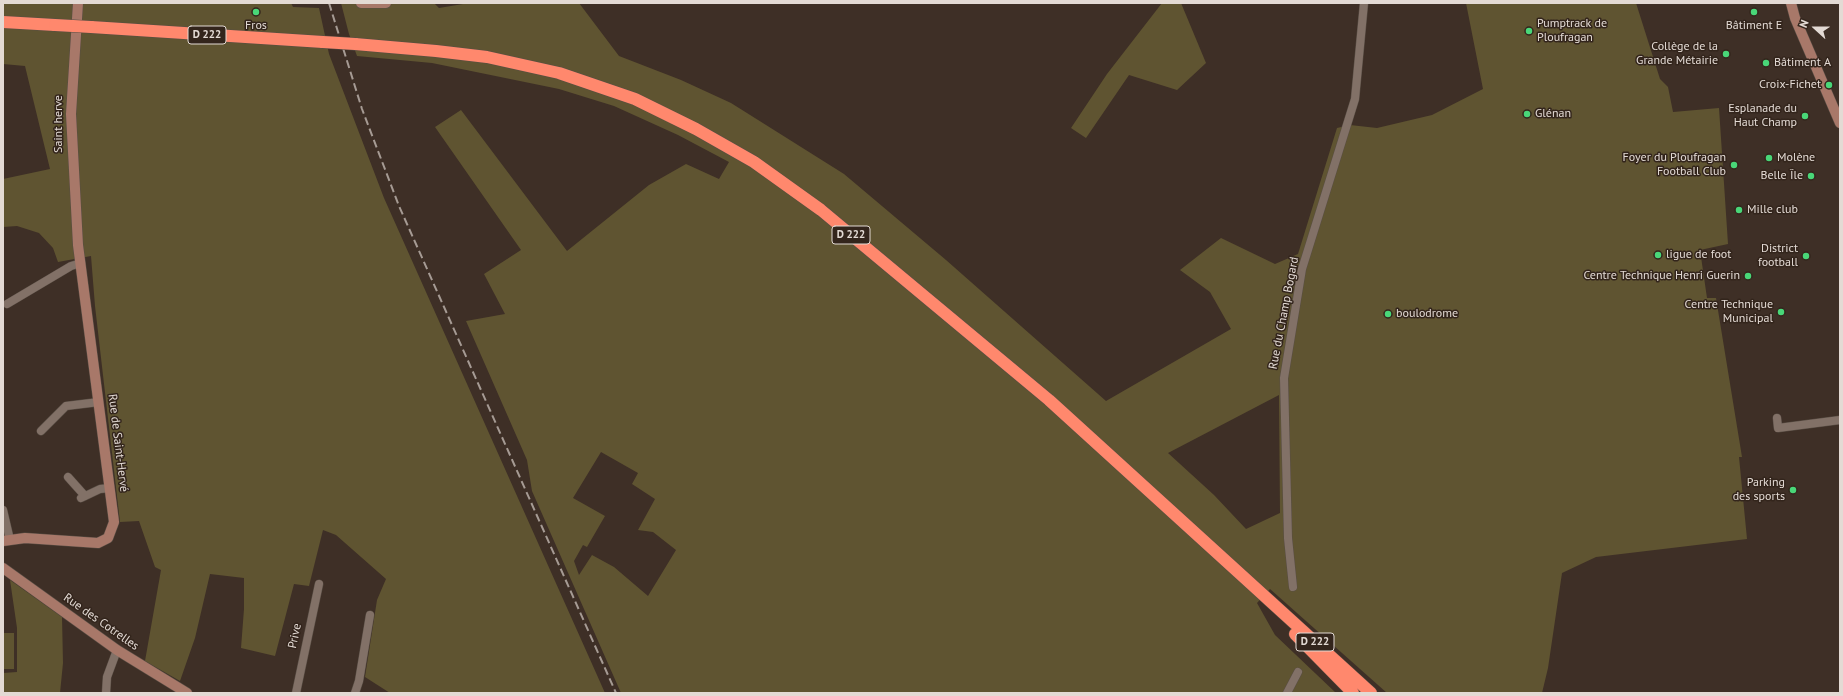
<!DOCTYPE html>
<html>
<head>
<meta charset="utf-8">
<style>
	body { margin:0 }
	#map { position:relative; width:1843px; height:696px; overflow:hidden; background:#3e2f26; font-family:"PT Sans",sans-serif }
	canvas { display:block }
	.frame { position:absolute; inset:0; border:4px solid #e3dad4; pointer-events:none }
	.north { position:absolute; left:1795px; top:8px; width:40px; height:40px; -webkit-text-stroke:3px #33251c; paint-order:stroke; rotate:291deg; font-size:11px; font-weight:700; line-height:16px; text-align:center; color:#e3dad4 }
	.north::after { content:''; display:block; margin:auto; width:14px; height:18px; background:#e3dad4; clip-path:polygon(50% 0,100% 100%,50% 72%,0 100%) }
</style>
</head>
<body>
<div id="map">
<canvas width="1843" height="696"></canvas>
<div class="frame"></div>
<div class="north">N</div>
</div>
<script>
const ctx = document.querySelector('canvas').getContext('2d');
ctx.lineJoin = 'round';
function fill(path, color) { ctx.fillStyle = color; ctx.fill(path, 'evenodd'); }
const toPath = rows => new Path2D(rows.map(r => 'M' + r).join(''));
function trace(path, color, width, dash) { ctx.strokeStyle = color; ctx.lineWidth = width; ctx.lineCap = dash ? 'butt' : 'round'; ctx.setLineDash(dash || []); ctx.stroke(path); }
function drawText(font, color, halo, rows, align = 'center') {
  ctx.font = font + ' "PT Sans",sans-serif'; ctx.lineWidth = 3; ctx.setLineDash([]); ctx.textBaseline = 'middle'; ctx.strokeStyle = halo; ctx.fillStyle = color; for (const [text, x, y, turn = 0] of rows) {
    ctx.save(); ctx.translate(x, y); ctx.rotate((+turn || 0) * Math.PI / 180); ctx.textAlign = isNaN(turn) ? turn : align; if (halo) ctx.strokeText(text, 0, 0); ctx.fillText(text, 0, 0); ctx.restore();
  }
}
fill(toPath([
	[3,3,291,3,293,7,319,8,329,54,384,198,605,693,390,693,365,677,377,600,386,579,336,535,323,530,309,586,294,584,275,656,241,648,244,609,244,578,210,574,195,638,180,681,145,661,161,570,155,567,139,521,120,522,95,306,91,256,58,262,53,248,39,233,17,226,3,227,3,179,50,169,25,66,3,64],
	[341,3,434,3,439,8,469,3,579,3,619,56,681,80,731,103,844,174,946,260,1106,401,1231,329,1210,292,1180,270,1221,238,1275,264,1298,254,1337,128,1350,125,1377,128,1432,115,1483,89,1466,3,1636,3,1660,79,1668,87,1673,112,1719,108,1728,244,1700,250,1707,298,1716,298,1742,457,1739,457,1747,539,1596,557,1562,573,1548,668,1542,693,1387,693,1270,589,1257,603,1275,635,1336,693,621,693,532,491,527,460,466,321,505,314,484,274,521,250,435,127,461,110,567,251,649,185,686,164,719,179,729,162,678,135,614,106,559,89,432,63,357,56,349,34],
	[1279,395,1280,513,1246,529,1214,495,1168,453],
	[601,452,638,473,632,484,655,499,638,530,653,532,676,550,648,596,614,567,592,555,579,575,574,561,583,545,587,547,605,516,573,498],
	[1162,3,1181,3,1206,63,1177,90,1129,75,1086,138,1071,128,1107,74],
	[10,580,62,617,63,663,60,693,3,693,3,673,17,672,17,628],
	[3,633,14,633,14,669,3,669]
]), '#5f5431');
const street = toPath([
	[7,304,71,266,81,263],
	[1777,418,1778,428,1840,420],
	[41,431,66,406,99,402],
	[68,477,85,496],
	[81,498,100,489,110,488],
	[3,510,10,540],
	[1293,587,1288,538,1284,378,1302,269,1355,99,1364,3],
	[106,693,107,677,117,650],
	[296,693,319,584],
	[355,693,359,681,370,615],
	[1287,693,1298,672]
]);
const secondary = toPath([
	[361,3,386,3],
	[1791,3,1795,18,1840,123],
	[3,541,25,538,98,543,108,538,114,522,78,245,71,114,78,3],
	[3,568,117,650,187,693]
]);
const highway = toPath([
	[3,22,55,25],
	[91,27,323,42],
	[355,44,436,51,487,57,559,73,635,99,696,129,754,162,821,210,1049,400,1371,693],
	[1295,634,1353,693]
]);
trace(street, '#594e45', 9);
trace(secondary, '#594e45', 11);
trace(highway, '#594e45', 13);
trace(street, '#827167', 8);
trace(secondary, '#a87869', 10);
trace(highway, '#ff886d', 12);
trace(toPath([
	[329,3,362,109,399,206,616,693]
]), '#a69b94', 2, [8, 4]);
const highwayBridge = toPath([
	[55,25,91,27],
	[323,42,355,44]
]);
trace(highwayBridge, '#594e45', 13, []);
trace(highwayBridge, '#ff886d', 12);
for (const [x, y, r, color] of [
	[256,12,4,"#49d778"],
	[1754,12,4,"#49d778"],
	[1529,31,4,"#49d778"],
	[1726,54,4,"#49d778"],
	[1766,63,4,"#49d778"],
	[1829,85,4,"#49d778"],
	[1527,114,4,"#49d778"],
	[1805,116,4,"#49d778"],
	[1769,158,4,"#49d778"],
	[1734,165,4,"#49d778"],
	[1811,176,4,"#49d778"],
	[1739,210,4,"#49d778"],
	[1658,255,4,"#49d778"],
	[1806,256,4,"#49d778"],
	[1748,276,4,"#49d778"],
	[1781,312,4,"#49d778"],
	[1388,314,4,"#49d778"],
	[1793,490,4,"#49d778"]
]) { const dot = new Path2D(); dot.arc(x, y, r, 0, 2 * Math.PI); ctx.fillStyle = color; ctx.fill(dot); trace(dot, '#33251c', 1.5); }
for (const [x, y, w] of [
	[207,35,38],
	[851,235,38],
	[1315,642,38]
]) { const box = new Path2D(); box.roundRect(x - w / 2, y - 9, w, 18, 3); ctx.fillStyle = '#33251c'; ctx.fill(box); trace(box, '#e3dad4', 1); }
drawText('bold 11px', '#e3dad4', null, [
	["D 222",207,35],
	["D 222",851,235],
	["D 222",1315,642]
]);
drawText('12px', '#e3dad4', '#33251c', [
	["Pumptrack de",1537,24,"left"],
	["Ploufragan",1537,38,"left"],
	["Fros",256,26,"center"],
	["Bâtiment E",1754,26,"center"],
	["Collège de la",1718,47],
	["Grande Métairie",1718,61],
	["Bâtiment A",1774,63,"left"],
	["Croix-Fichet",1821,85],
	["Esplanade du",1797,109],
	["Haut Champ",1797,123],
	["Glénan",1535,114,"left"],
	["Foyer du Ploufragan",1726,158],
	["Football Club",1726,172],
	["Molène",1777,158,"left"],
	["Belle Île",1803,176],
	["Mille club",1747,210,"left"],
	["District",1798,249],
	["football",1798,263],
	["ligue de foot",1666,255,"left"],
	["Centre Technique Henri Guerin",1740,276],
	["Centre Technique",1773,305],
	["Municipal",1773,319],
	["boulodrome",1396,314,"left"],
	["Parking",1785,483],
	["des sports",1785,497]
], 'right');
drawText('12px', '#e3dad4', '#33251c', [
	["Saint herve",59,124,-90],
	["Rue du Champ Bogard",1284,313,-79],
	["Rue de Saint-Hervé",118,443,83],
	["Rue des Cotrelles",101,622,35],
	["Prive",295,636,-78]
]);
</script>
</body>
</html>
